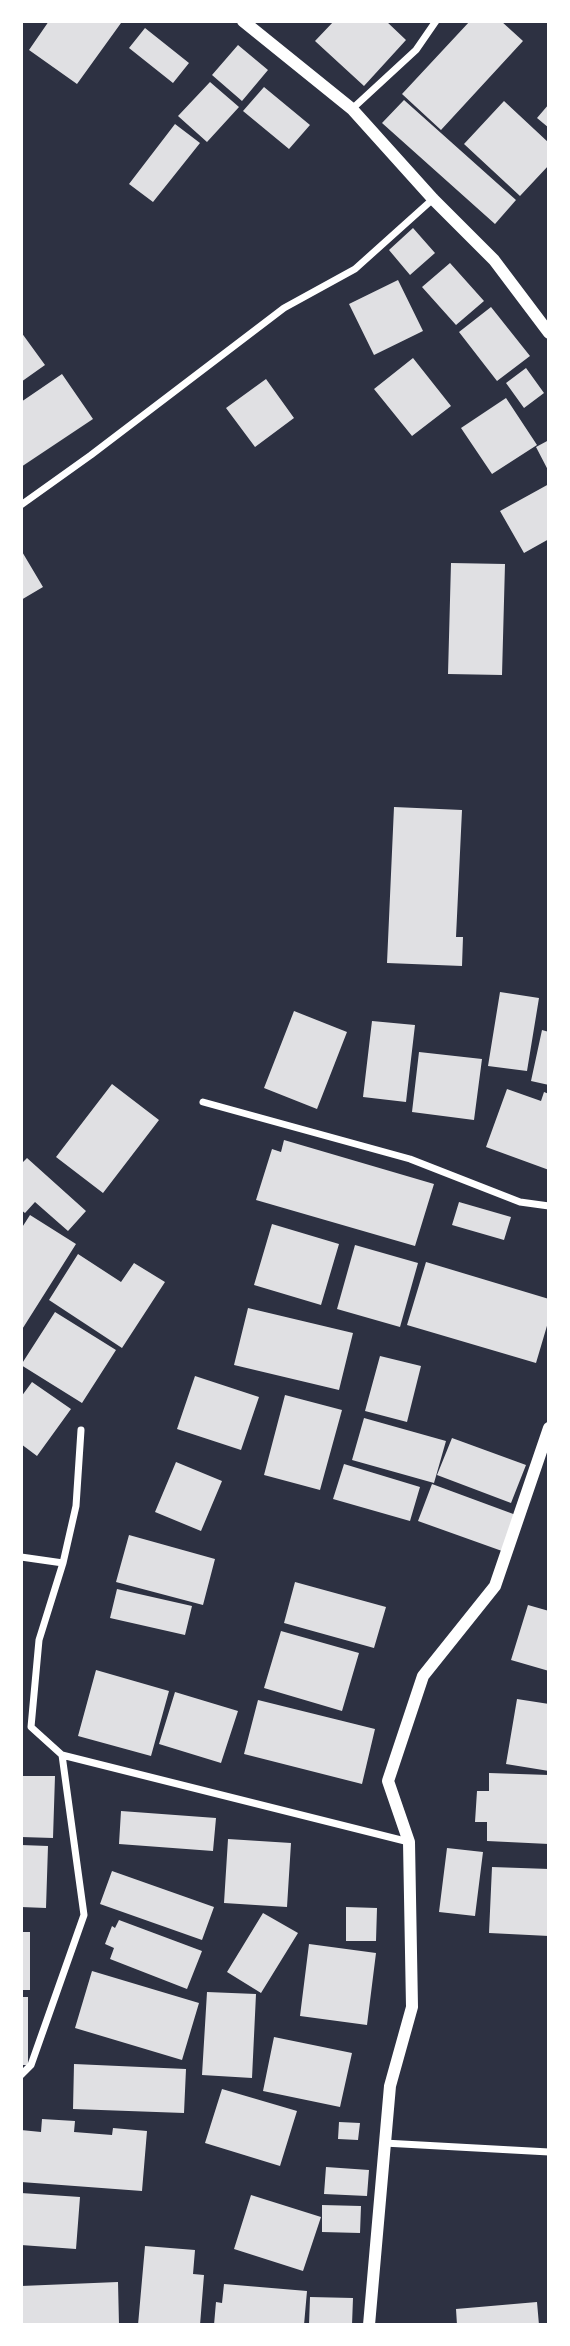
<!DOCTYPE html>
<html>
<head>
<meta charset="utf-8">
<style>
	body { margin:0 }
	#map { position:relative; width:570px; height:2346px; overflow:hidden; background:#2d3142; font-family:Figtree,sans-serif }
	canvas { display:block }
	.frame { position:absolute; inset:0; border:23px solid #fff; pointer-events:none }
</style>
</head>
<body>
<div id="map">
<canvas width="570" height="2346"></canvas>
<div class="frame"></div>
</div>
<script>
const ctx = document.querySelector('canvas').getContext('2d');
ctx.lineJoin = 'round';
function fill(path, color) { ctx.fillStyle = color; ctx.fill(path, 'evenodd'); }
const toPath = rows => new Path2D(rows.map(r => 'M' + r).join(''));
function trace(path, color, width, dash) { ctx.strokeStyle = color; ctx.lineWidth = width; ctx.lineCap = dash ? 'butt' : 'round'; ctx.setLineDash(dash || []); ctx.stroke(path); }
fill(toPath([
	[49,21,117,21,121,23,77,84,29,50],
	[334,21,386,21,406,40,364,86,315,41],
	[470,21,501,21,523,41,441,130,402,94],
	[145,28,189,63,173,83,129,48],
	[238,45,268,70,242,101,212,75],
	[210,82,239,107,207,142,178,116],
	[264,87,310,125,289,149,243,111],
	[404,100,516,200,495,224,382,123],
	[504,101,549,143,549,165,520,196,464,144],
	[549,104,549,128,537,118],
	[175,124,200,143,153,202,129,184],
	[413,228,435,253,410,275,389,250],
	[450,263,484,301,456,325,422,287],
	[398,280,423,331,374,355,349,304],
	[491,307,530,356,497,381,459,332],
	[21,332,45,365,21,382],
	[413,358,451,406,412,436,374,389],
	[526,368,544,393,524,408,506,383],
	[62,374,93,419,21,467,21,402],
	[266,379,294,418,255,447,226,408],
	[506,398,537,445,492,474,461,428],
	[549,440,549,472,536,447],
	[549,484,549,539,524,553,500,511],
	[21,550,43,587,21,600],
	[451,563,505,564,502,675,448,674],
	[394,807,462,810,456,937,463,937,462,966,387,963],
	[500,992,539,998,527,1071,488,1066],
	[294,1011,347,1032,317,1109,264,1088],
	[372,1021,415,1025,406,1102,363,1097],
	[542,1030,549,1032,549,1085,531,1081],
	[419,1052,482,1059,474,1120,412,1112],
	[112,1084,159,1120,103,1193,56,1157],
	[507,1089,541,1101,544,1092,549,1094,549,1170,486,1147],
	[284,1140,434,1184,415,1246,256,1200,272,1149,281,1152],
	[27,1158,86,1211,68,1231,35,1202,25,1213,21,1210,21,1164],
	[459,1202,511,1217,504,1240,452,1225],
	[30,1215,76,1244,21,1331,21,1229],
	[272,1224,339,1244,321,1305,254,1285],
	[355,1245,418,1263,400,1327,337,1309],
	[78,1254,121,1282,134,1263,165,1282,122,1348,49,1300],
	[426,1262,549,1299,549,1319,536,1363,407,1325],
	[248,1308,353,1333,339,1390,234,1365],
	[55,1312,116,1350,82,1403,21,1365],
	[380,1356,421,1366,407,1422,365,1411],
	[195,1376,259,1397,241,1450,177,1429],
	[32,1382,71,1409,37,1456,21,1444,21,1397],
	[285,1395,342,1410,320,1490,264,1475],
	[364,1418,446,1441,434,1483,352,1460],
	[452,1438,526,1465,511,1503,437,1475],
	[176,1462,222,1481,201,1531,155,1512],
	[344,1464,420,1487,410,1521,333,1499],
	[432,1484,516,1515,502,1551,418,1521],
	[129,1535,215,1559,203,1605,116,1582],
	[295,1582,386,1607,374,1648,284,1623],
	[117,1589,192,1606,185,1635,110,1618],
	[528,1605,549,1611,549,1671,511,1660],
	[281,1631,359,1653,342,1711,264,1688],
	[96,1670,169,1691,151,1756,78,1736],
	[175,1692,238,1711,221,1763,159,1744],
	[517,1699,549,1704,549,1771,506,1764],
	[258,1700,375,1729,362,1784,244,1754],
	[489,1773,549,1775,549,1844,487,1841,487,1822,475,1822,477,1791,489,1791],
	[21,1776,55,1776,53,1838,21,1837],
	[121,1811,216,1818,213,1851,119,1844],
	[228,1839,291,1843,287,1907,224,1903],
	[21,1845,48,1846,46,1908,21,1907],
	[447,1848,483,1852,475,1916,439,1912],
	[492,1867,549,1869,549,1936,489,1933],
	[112,1871,214,1907,202,1940,100,1904],
	[346,1907,377,1908,376,1941,346,1941],
	[263,1913,298,1933,261,1993,227,1972],
	[119,1920,202,1951,187,1989,110,1959,114,1948,105,1944,112,1926,115,1928],
	[21,1932,30,1932,30,1990,21,1990],
	[309,1944,376,1953,367,2025,300,2016],
	[92,1971,199,2003,182,2060,75,2028],
	[207,1992,256,1994,252,2078,202,2075],
	[21,1997,28,1997,28,2065,21,2065],
	[274,2037,352,2053,340,2107,263,2091],
	[74,2064,186,2069,184,2113,73,2109],
	[222,2089,297,2111,280,2166,205,2143],
	[42,2119,75,2121,74,2132,112,2135,113,2128,147,2131,142,2191,21,2182,21,2130,41,2132],
	[339,2122,360,2123,358,2140,338,2139],
	[326,2167,369,2170,367,2196,324,2194],
	[21,2193,80,2197,76,2249,21,2245],
	[251,2195,321,2217,303,2271,234,2249],
	[322,2205,361,2206,360,2233,322,2232],
	[145,2246,195,2250,193,2274,204,2275,200,2325,138,2325],
	[118,2282,119,2325,21,2325,21,2286],
	[224,2284,307,2291,304,2325,214,2325,216,2302,222,2303],
	[310,2297,353,2298,352,2325,309,2325],
	[537,2302,539,2325,457,2325,456,2309]
]), '#e0e0e3');
trace(toPath([
	[352,109,416,50,436,21],
	[21,505,91,455,284,308,355,269,433,199],
	[203,1102,410,1159,520,1202,549,1206],
	[21,1557,63,1563],
	[62,1755,409,1842],
	[21,2075,31,2065,84,1915,62,1755,31,1727,39,1640,63,1563,76,1506,81,1430],
	[384,2143,549,2152]
]), '#fff', 7);
trace(toPath([
	[243,21,352,109,433,199,494,260,549,333],
	[369,2325,390,2086,412,2007,409,1842,388,1781,423,1676,495,1586,549,1428]
]), '#fff', 12);
</script>
</body>
</html>
